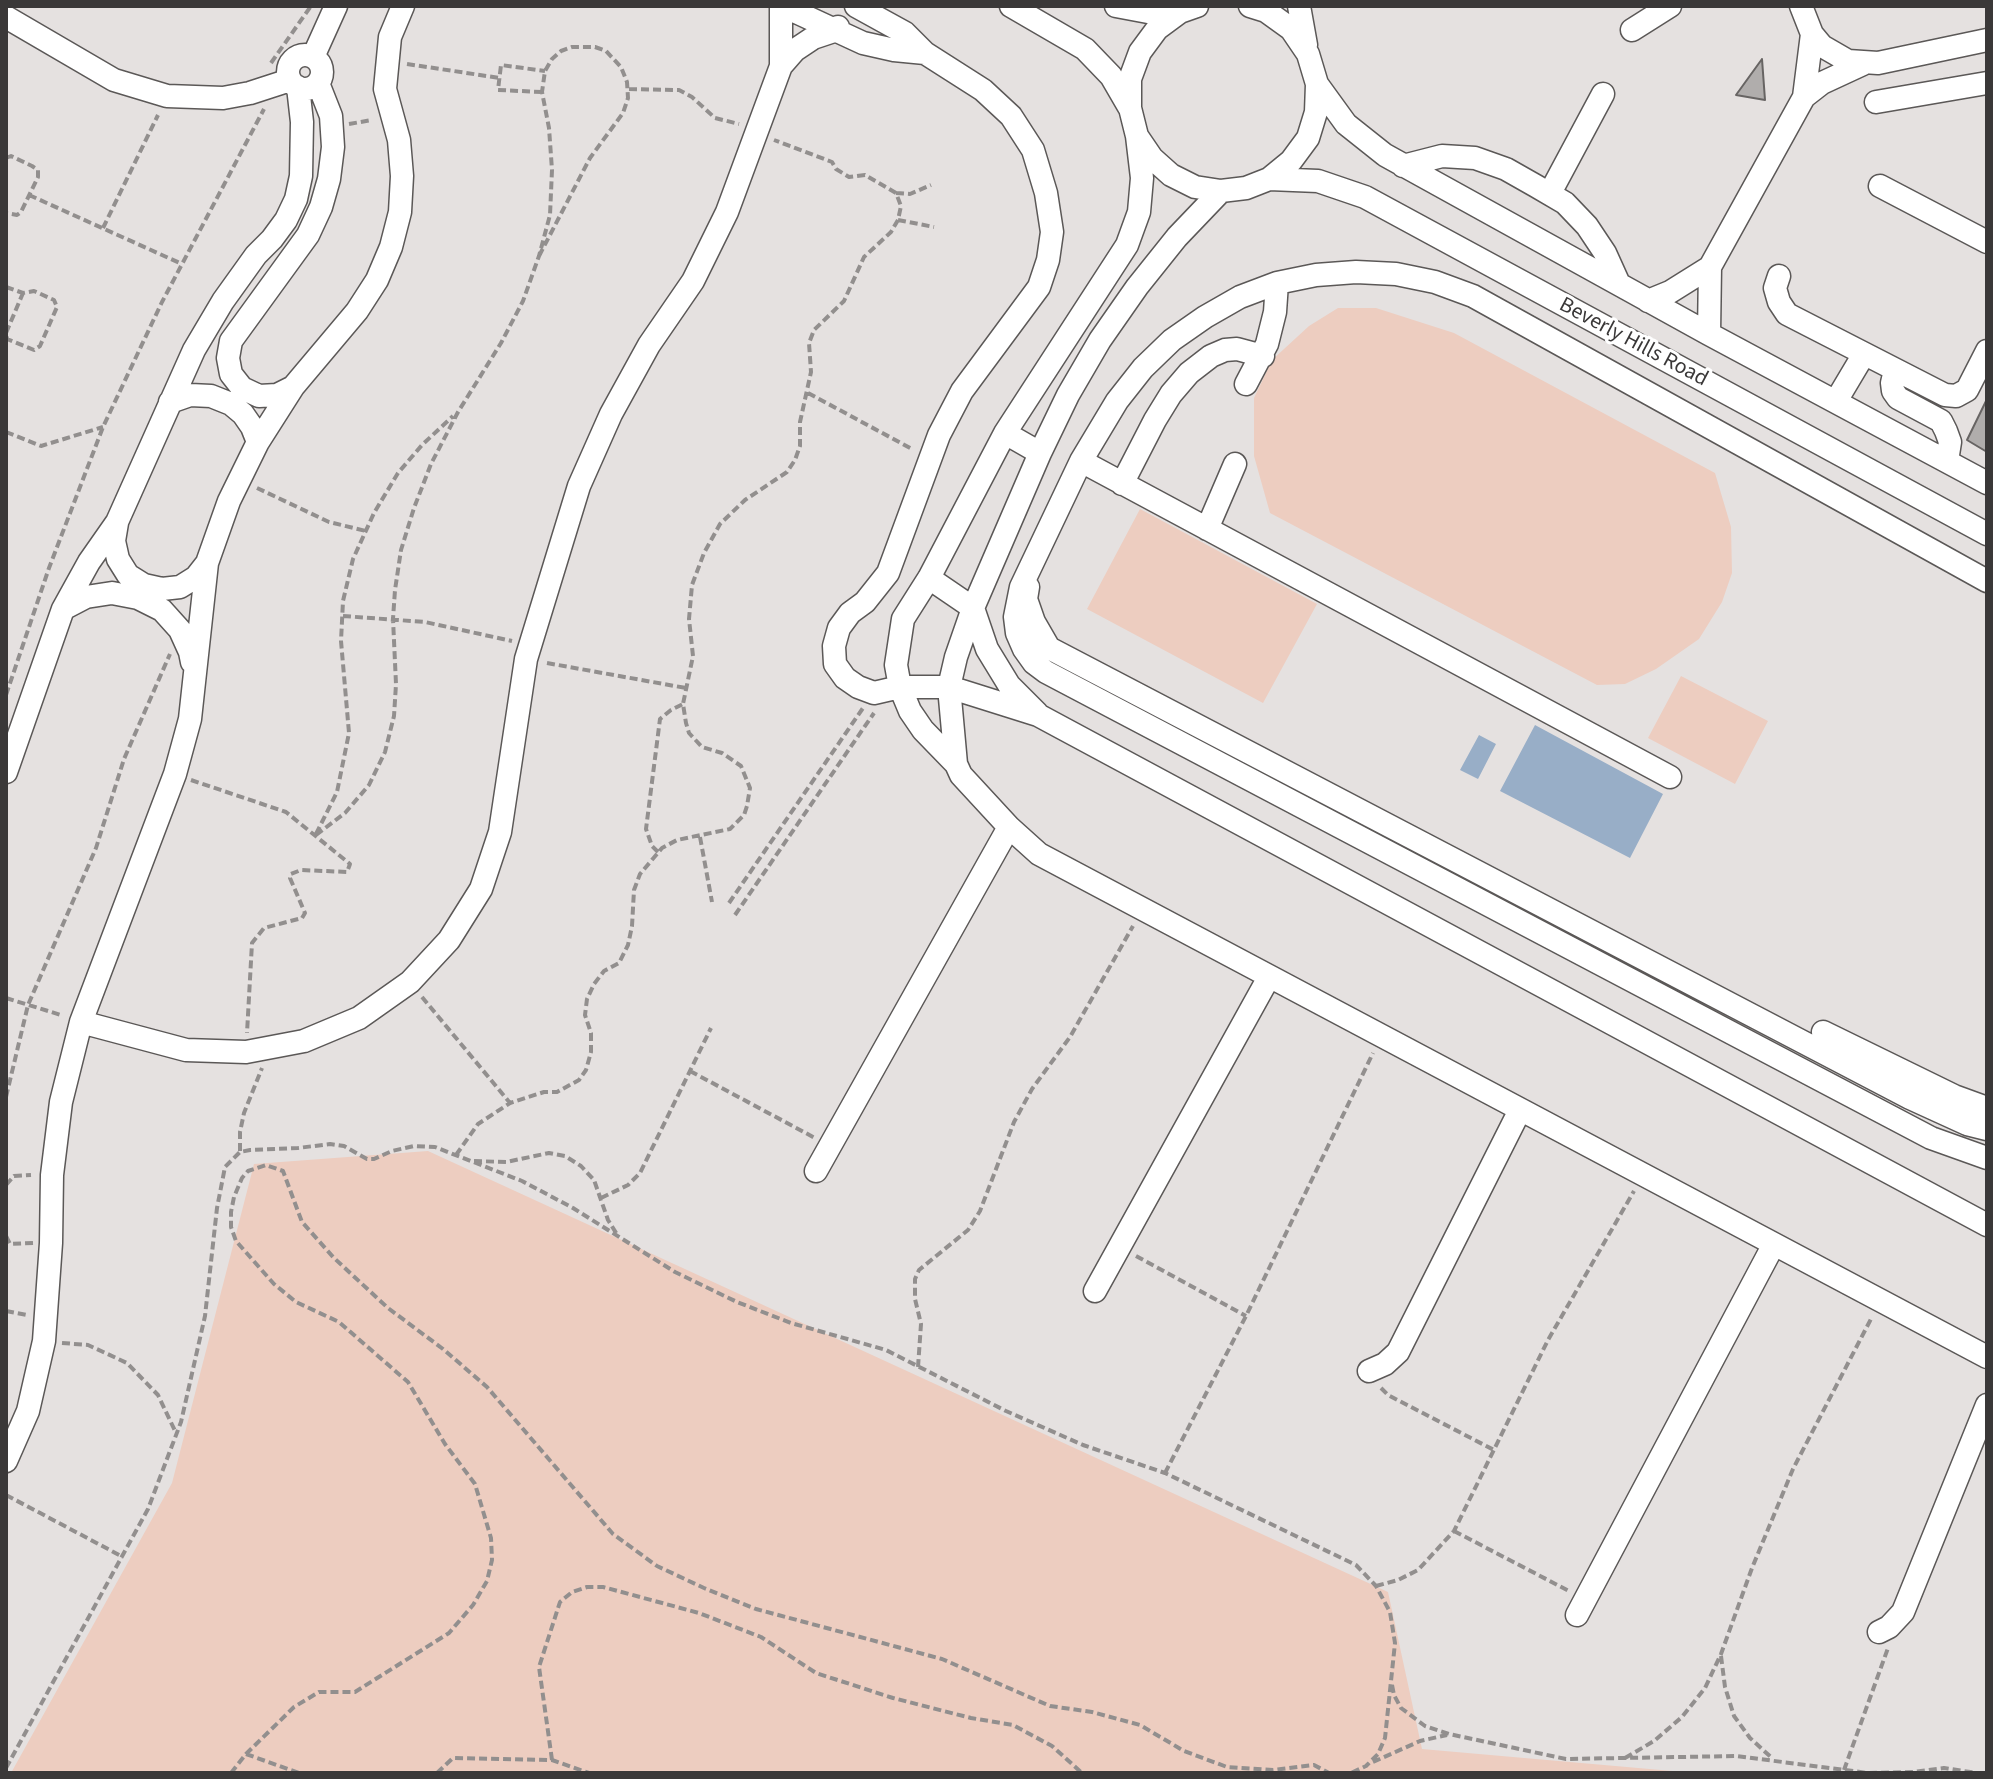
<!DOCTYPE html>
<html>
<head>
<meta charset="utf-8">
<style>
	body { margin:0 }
	#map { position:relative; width:1993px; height:1779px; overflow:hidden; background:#e5e1e0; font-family:"Source Sans 3",sans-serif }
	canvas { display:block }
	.frame { position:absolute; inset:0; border:8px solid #3a3838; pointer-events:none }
</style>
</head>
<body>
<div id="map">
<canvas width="1993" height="1779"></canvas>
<div class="frame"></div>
</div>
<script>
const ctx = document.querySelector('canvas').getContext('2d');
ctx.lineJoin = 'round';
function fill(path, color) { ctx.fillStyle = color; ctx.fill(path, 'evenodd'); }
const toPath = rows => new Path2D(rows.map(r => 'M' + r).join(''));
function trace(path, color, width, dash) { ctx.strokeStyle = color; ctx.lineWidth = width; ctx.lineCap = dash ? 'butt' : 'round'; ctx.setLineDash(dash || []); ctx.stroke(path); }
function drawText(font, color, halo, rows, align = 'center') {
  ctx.font = font + ' "Source Sans 3",sans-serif'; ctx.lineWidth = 6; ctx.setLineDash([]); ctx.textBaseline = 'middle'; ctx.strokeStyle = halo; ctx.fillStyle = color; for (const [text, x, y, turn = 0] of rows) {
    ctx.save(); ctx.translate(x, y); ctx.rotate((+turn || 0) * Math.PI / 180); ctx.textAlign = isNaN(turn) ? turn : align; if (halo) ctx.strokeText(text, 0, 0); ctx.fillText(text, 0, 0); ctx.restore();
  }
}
fill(toPath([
	[1338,308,1376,308,1454,333,1715,473,1731,527,1732,573,1722,602,1699,639,1656,669,1625,684,1597,685,1270,513,1254,456,1254,398,1272,360,1309,326],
	[1140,509,1317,604,1263,703,1087,609],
	[1681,676,1768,721,1735,784,1648,738],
	[428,1151,1388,1592,1422,1749,1695,1773,11,1773,172,1483,254,1164]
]), '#edcdc0');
fill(toPath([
	[1535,725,1663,794,1630,858,1500,791],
	[1479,735,1496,744,1478,779,1460,770]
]), '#98aec7');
const building = toPath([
	[1762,59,1765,100,1736,95,1762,59],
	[1987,399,1987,452,1967,440,1987,399]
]);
fill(building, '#b0adac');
trace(building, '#676463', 2);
const minor = toPath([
	[783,6,863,43,894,50,925,53],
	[856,6,905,33,925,53,983,90,1011,116,1033,150,1046,193,1052,232,1048,260,1039,287,962,391,939,435,888,573,865,602,850,613,839,628,834,646,835,664,845,678,858,687,874,693,900,687,949,687,1038,715,1987,1225],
	[1011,6,1085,49,1111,76,1129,107],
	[1116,6,1148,12,1180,12],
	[1197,6,1180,12,1157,29,1140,52,1130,79,1130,108,1137,136,1152,158,1171,175,1195,187,1221,191,1246,188,1269,179,1291,161,1308,138,1316,112,1317,84,1308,54,1291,29,1266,11,1250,6],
	[1299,6,1306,45],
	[1801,6,1812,34,1822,46,1848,61,1878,63,1987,40],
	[6,17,114,80,167,96,223,98,250,93,290,80],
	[1632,30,1670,6],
	'288 72a17 17 0 1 1 34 0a17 17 0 1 1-34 0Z',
	[313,57,336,6],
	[781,66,795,50,813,38,834,31,838,27],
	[1317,84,1346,124,1385,155,1709,334,1987,483],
	[1804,97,1822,83,1863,64],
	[1876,102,1987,83],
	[1137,136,1142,178,1139,212,1127,245,1005,433,929,578,903,619,896,665,900,687,910,711,923,730,956,764,961,775,1009,827,1039,854,1987,1357],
	[1403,166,1442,156,1475,158,1506,169,1536,186,1565,203,1587,226,1605,253,1619,284],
	[1269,179,1318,181,1365,197,1987,534],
	[1880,186,1987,242],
	[1550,193,1603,94],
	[1779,276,1775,288,1779,302,1787,314,1945,395,1956,396,1967,390,1987,351],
	[1648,301,1670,292,1710,267],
	[1709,334,1710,267,1804,97,1812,34],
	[1895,370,1892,383,1893,391,1898,398,1941,421,1946,431,1950,442,1947,461],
	[1246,384,1267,344,1275,312,1277,283],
	[293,387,277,395,259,396,242,388,231,374,228,358,231,341,308,235,321,207,329,179,333,147,331,116,318,83],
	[1836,401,1864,354],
	[170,402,190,395,211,396,231,404,243,414,252,427,258,442],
	[1005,433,1040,453],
	[1081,461,1670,777],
	[1122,484,1155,420,1171,394,1189,373,1211,356,1225,350,1237,349,1263,356],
	[117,523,114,541,118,559,128,575,144,585,162,589,180,587,196,577,207,563],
	[1207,529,1235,464],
	[929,578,973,608,987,649,1009,685,1037,713],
	[1987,581,1473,296,1435,282,1396,274,1356,272,1316,275,1277,283,1240,297,1205,317,1172,340,1143,368,1117,401,1081,461,1021,587,1015,617,1017,633,1024,649,1034,663,1046,672,1931,1138,1987,1158],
	[1028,587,1026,599,1034,622,1049,648,1910,1098,1967,1124,1987,1129],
	[63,609,86,597,112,593,138,598,162,610,180,630,190,652,192,662],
	[956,764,949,687,956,657,973,608,1040,453,1068,395,1100,340,1137,287,1177,237,1221,191],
	[6,772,63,609,89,562,117,522,194,350,223,301,256,255,272,239,286,220,296,199,301,176,302,122,298,87],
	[81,1022,186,1050,246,1052,304,1041,359,1018,410,982,449,940,481,889,500,832,526,659,579,486,611,414,649,345,693,281,727,212,781,66,781,6],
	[1823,1032,1954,1096,1987,1108],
	[816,1171,1009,827],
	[1095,1291,1269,977],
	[1369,1371,1385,1364,1398,1352,1520,1110],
	[6,1461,28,1411,44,1341,51,1243,52,1175,61,1102,81,1022,175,774,190,719,207,563,229,501,258,442,293,387,357,311,377,280,391,247,400,212,402,176,399,140,385,89,390,37,403,6],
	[1577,1615,1774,1244],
	[1879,1632,1889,1627,1903,1612,1987,1405]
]);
trace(minor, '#5b5857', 25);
trace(toPath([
	[271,63,311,6],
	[407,64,500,78],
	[629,89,679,90,692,97,715,118,739,124],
	[542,92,498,90,501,65,545,71],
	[349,124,372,120],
	[6,158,11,156,32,166,38,170,38,177,21,212,17,215,6,213],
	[896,193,910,194,931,185],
	[29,195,182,264],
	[898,220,934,227],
	[103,228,158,115],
	[6,287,23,293,34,291,54,300,57,307,40,346,34,350,7,339,6,333,23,293],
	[808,393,912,449],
	[6,432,41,446,103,427],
	[257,488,329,522,366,531],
	[343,616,425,622,512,641],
	[547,663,686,688],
	[6,695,49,568,103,427,162,302,264,109],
	[191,780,286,812,350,864,347,872,301,870,291,874,290,878,305,913,302,918,264,928,252,943,247,1033],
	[316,834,337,792,349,733,341,641,343,601,353,559,374,513,398,473,422,445,453,416],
	[316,835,345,813,369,785,385,752,394,716,396,684,393,619,395,590,401,550,414,508,431,464,458,412,501,343,523,301,539,256,550,215,552,170,549,128,542,92,545,71,552,59,561,51,572,47,595,47,606,51,621,67,627,82,628,98,623,113,590,158,539,256],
	[700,837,712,902],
	[658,852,652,846,646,829,660,719,671,710,683,704],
	[729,903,863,708],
	[735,915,874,713],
	[422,997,510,1103],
	[6,998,61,1015],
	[690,1071,815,1138],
	[6,1097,28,1005,96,848,124,759,170,654],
	[240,1151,240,1132,244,1113,262,1068],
	[456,1155,478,1124,510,1103,544,1092,557,1092,579,1080,586,1070,591,1052,591,1033,585,1015,587,999,594,984,604,971,619,963,628,945,632,926,634,890,640,874,662,848,677,840,730,829,744,815,747,806,750,788,741,766,722,753,702,747,689,733,686,723,683,704,693,656,689,619,692,585,704,553,720,524,745,500,787,472,795,460,800,446,800,422,811,372,809,343,814,330,844,301,864,257,891,232,898,220,901,206,896,193,865,175,849,177,836,169,832,162,774,140],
	[474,1161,506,1162,549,1153,565,1156,581,1166,594,1180,608,1220,618,1236],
	[6,1185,14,1176,31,1175],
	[601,1198,628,1185,640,1173,711,1028],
	[6,1236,10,1244,33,1243],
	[1136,1256,1246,1316],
	[6,1311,27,1315],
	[62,1343,88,1345,127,1363,158,1395,176,1433],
	[918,1367,921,1324,915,1299,915,1279,919,1270,968,1230,980,1211,1014,1122,1032,1089,1070,1037,1133,926],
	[1381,1388,1388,1395,1494,1450],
	[1165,1473,1246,1316,1373,1053],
	[6,1495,123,1557],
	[1454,1531,1569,1591],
	[1376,1586,1398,1580,1418,1570,1454,1531,1548,1340,1634,1191],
	[1721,1656,1725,1687,1734,1716,1750,1738,1773,1759],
	[1392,1685,1394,1695,1401,1708,1425,1726,1449,1734,1566,1759,1736,1756,1868,1773,1913,1772,1944,1768,1977,1773],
	[246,1754,299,1773],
	[1625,1758,1654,1741,1682,1717,1705,1688,1721,1654,1752,1568,1793,1469,1872,1317],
	[552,1760,539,1667,560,1602,572,1592,587,1587,603,1587,699,1613,761,1637,816,1673,893,1698,971,1718,1013,1725,1052,1746,1082,1773],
	[1373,1762,1420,1741,1447,1735],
	[6,1768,148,1509,181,1422,205,1316,217,1208,225,1167,240,1152,250,1150,298,1148,330,1144,344,1146,367,1159,374,1159,392,1151,414,1146,435,1147,522,1181,573,1208,675,1272,737,1302,791,1323,886,1350,1006,1411,1083,1445,1165,1473,1356,1565,1376,1586,1390,1612,1395,1643,1385,1738,1378,1754,1366,1766,1351,1773],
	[1844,1770,1888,1648],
	[231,1773,246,1754,294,1707,319,1692,355,1692,449,1633,473,1605,487,1581,492,1560,491,1538,475,1484,445,1444,408,1382,339,1322,296,1302,274,1284,236,1241,231,1227,231,1212,234,1197,242,1178,248,1171,266,1165,283,1171,302,1222,334,1258,388,1308,443,1349,487,1387,613,1534,657,1566,704,1588,756,1609,942,1659,1050,1706,1092,1712,1140,1725,1184,1751,1227,1767,1273,1770,1314,1765,1329,1773],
	[437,1773,453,1758,552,1760,589,1773]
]), '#928f8e', 4, [8, 4]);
trace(minor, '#fff', 22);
drawText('22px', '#3a3838', '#fff', [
	["Beverly Hills Road",1633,343,28]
]);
</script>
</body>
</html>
